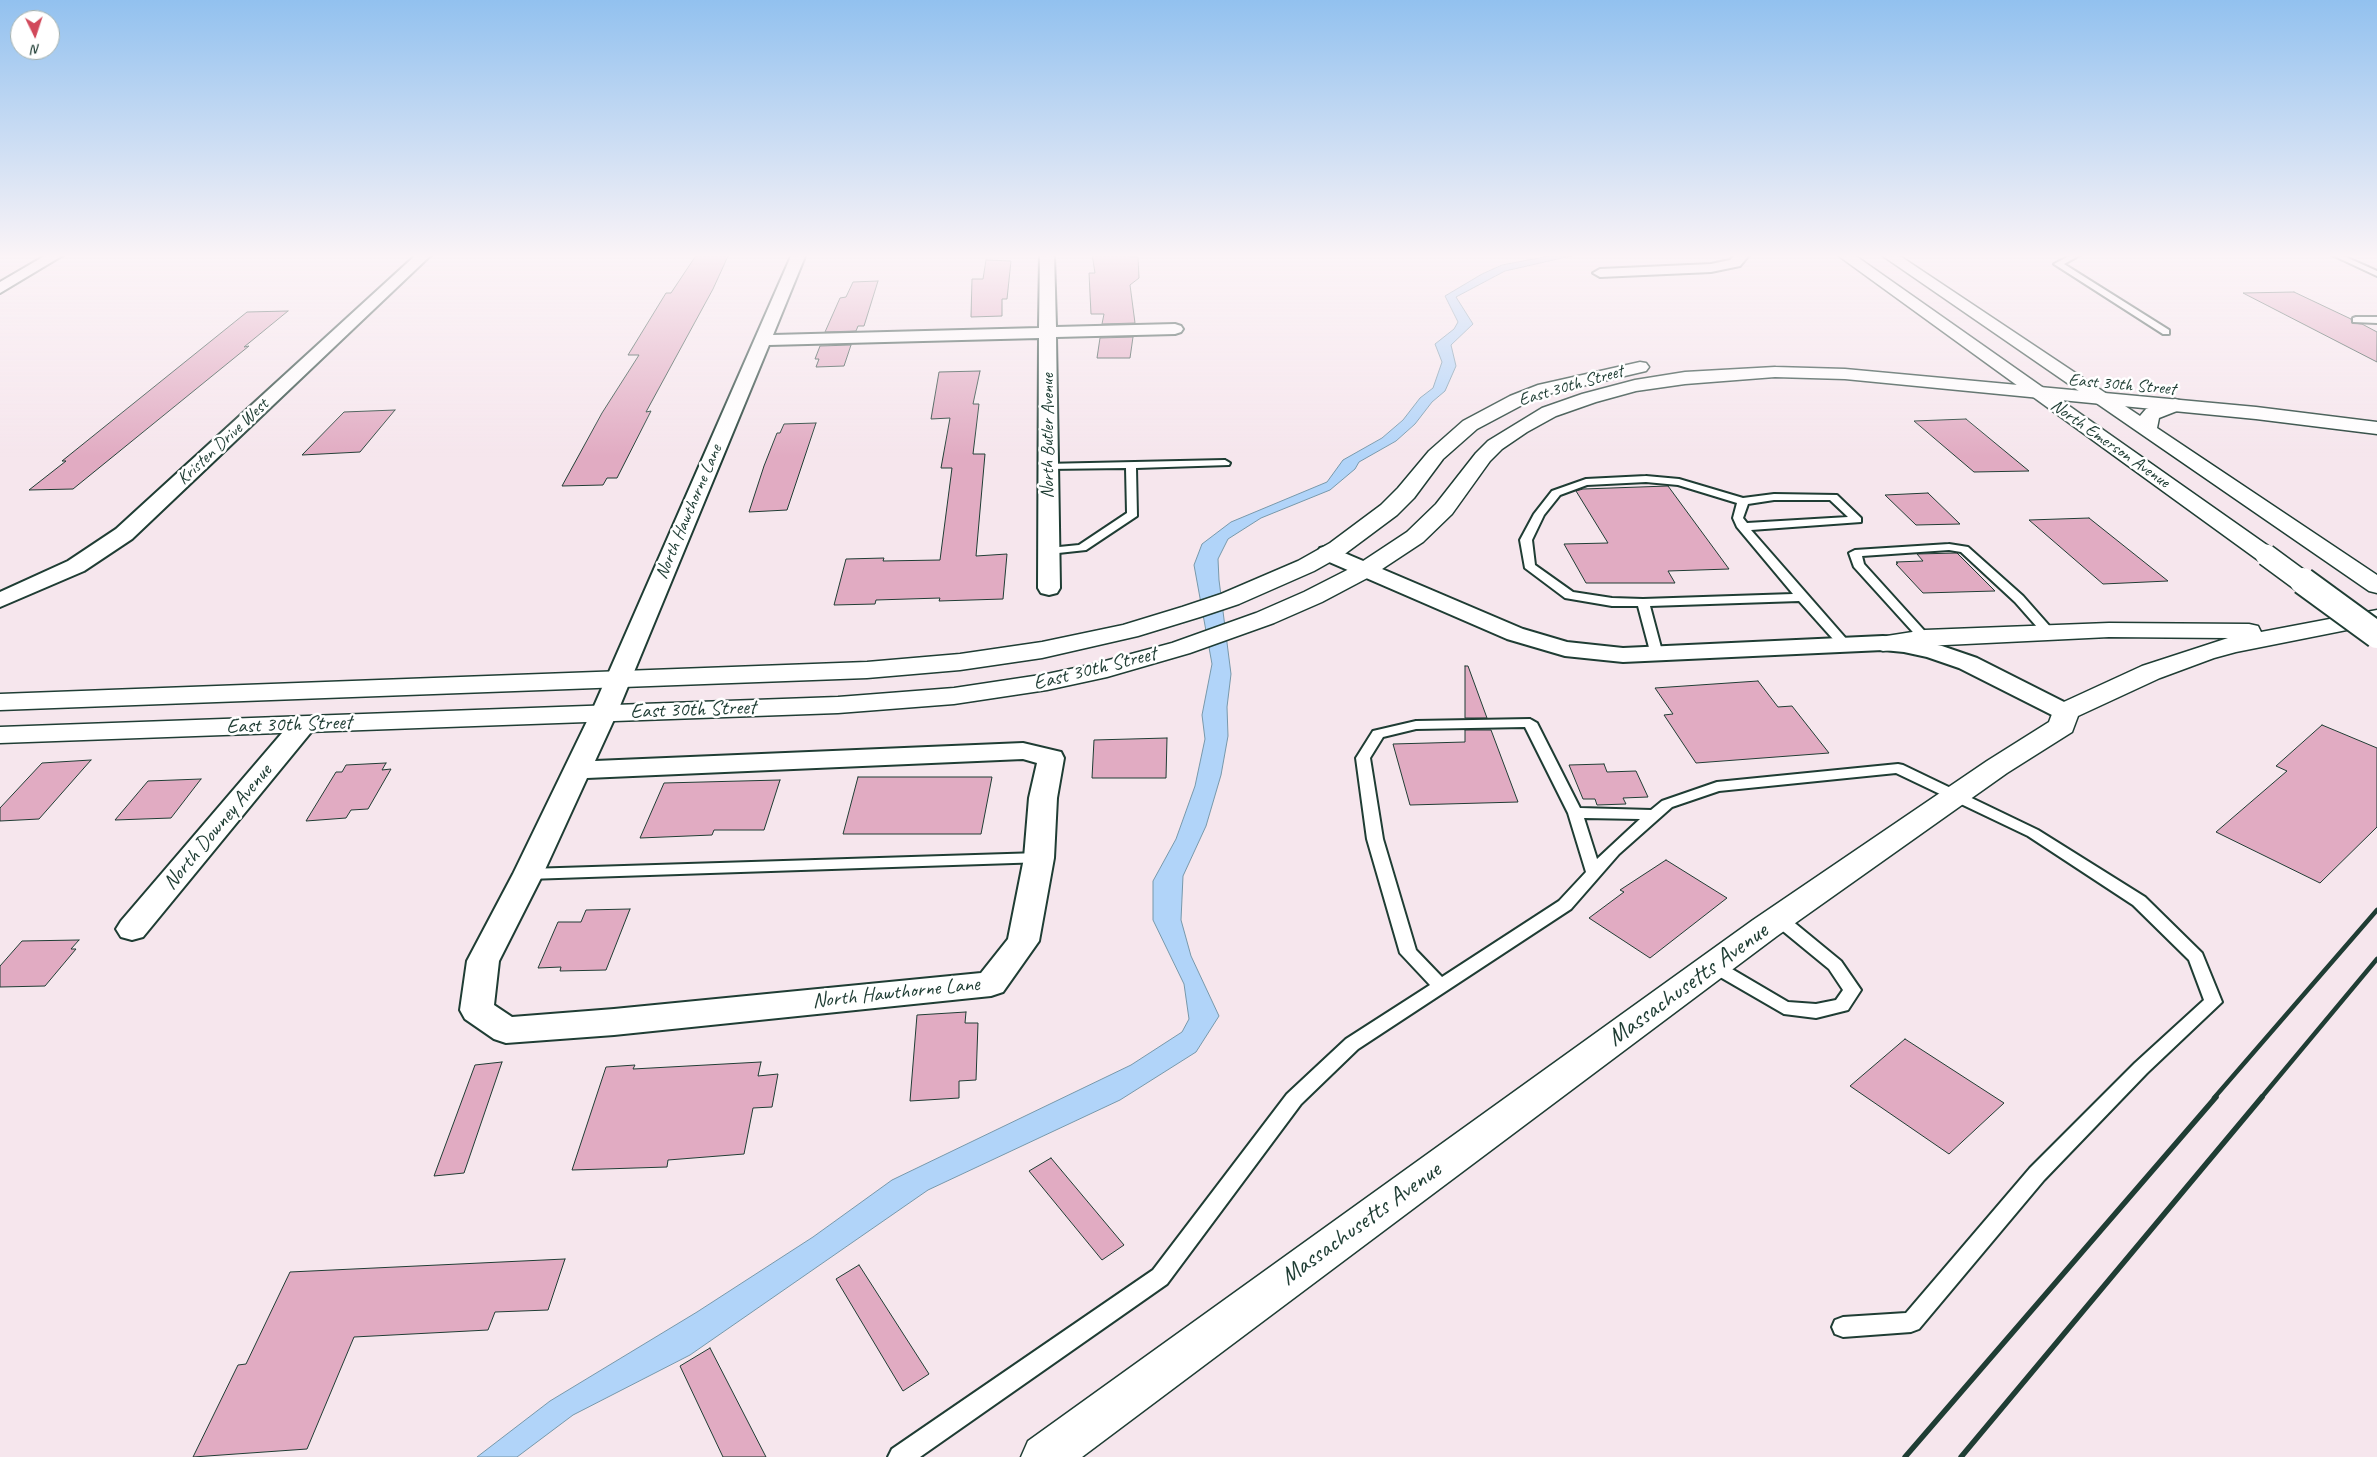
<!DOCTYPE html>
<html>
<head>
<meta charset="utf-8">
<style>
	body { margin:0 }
	#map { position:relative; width:2377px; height:1457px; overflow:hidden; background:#f6e6ed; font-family:Caveat,sans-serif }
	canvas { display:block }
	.north { position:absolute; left:10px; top:10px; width:50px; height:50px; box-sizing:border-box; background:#fff; border:1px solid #a5b1ae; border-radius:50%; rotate:176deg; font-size:14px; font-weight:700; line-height:20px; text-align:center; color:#1f3d34 }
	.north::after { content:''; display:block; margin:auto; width:18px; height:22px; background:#d1495b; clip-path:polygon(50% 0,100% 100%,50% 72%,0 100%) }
</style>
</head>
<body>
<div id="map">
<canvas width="2377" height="1457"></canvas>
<div class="north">N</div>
</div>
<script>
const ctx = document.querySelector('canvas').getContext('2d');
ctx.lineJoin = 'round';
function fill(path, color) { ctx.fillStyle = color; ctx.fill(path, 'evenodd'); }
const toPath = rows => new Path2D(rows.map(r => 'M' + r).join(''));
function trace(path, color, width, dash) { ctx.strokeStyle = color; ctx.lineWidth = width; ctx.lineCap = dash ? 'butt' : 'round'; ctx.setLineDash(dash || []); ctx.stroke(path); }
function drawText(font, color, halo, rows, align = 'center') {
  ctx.font = font + ' Caveat,sans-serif'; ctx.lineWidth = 5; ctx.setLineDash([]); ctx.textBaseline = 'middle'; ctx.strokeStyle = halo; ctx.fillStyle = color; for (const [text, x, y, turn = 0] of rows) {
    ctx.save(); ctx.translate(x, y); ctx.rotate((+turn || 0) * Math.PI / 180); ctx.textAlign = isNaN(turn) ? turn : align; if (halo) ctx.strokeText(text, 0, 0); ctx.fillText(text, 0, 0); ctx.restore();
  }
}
const water = toPath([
	[1560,254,1580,254,1505,271,1456,297,1473,324,1451,345,1456,366,1445,391,1432,402,1415,424,1396,441,1359,462,1355,469,1330,490,1261,518,1228,539,1218,559,1219,580,1231,674,1227,707,1228,736,1221,775,1206,826,1183,876,1181,920,1191,956,1219,1016,1196,1052,1120,1100,928,1190,690,1355,573,1415,517,1457,477,1457,550,1401,697,1312,813,1237,892,1180,1131,1065,1182,1032,1189,1019,1184,984,1153,920,1153,881,1176,839,1195,786,1205,739,1202,715,1212,664,1194,565,1202,544,1231,522,1327,482,1343,460,1382,438,1403,420,1420,398,1433,388,1442,362,1435,344,1454,329,1458,322,1445,296,1482,274,1502,265,1560,254]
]);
fill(water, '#b1d4f9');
trace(water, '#7798aa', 1);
const building = toPath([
	[697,254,729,254,713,289,646,412,651,411,617,478,607,478,603,485,562,486,602,413,639,355,628,355,666,293,671,293,697,254],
	[1092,254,1129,254,1130,257,1138,257,1139,278,1130,285,1135,323,1102,324,1104,314,1091,314,1089,273,1095,273,1092,254],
	[986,260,1011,261,1007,299,1002,299,1002,316,971,317,972,279,983,279,986,260],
	[878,281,864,326,858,326,856,331,825,332,840,298,846,297,853,282,878,281],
	[2294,292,2351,319,2352,323,2362,324,2377,332,2377,362,2243,293,2294,292],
	[288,311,244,347,249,346,73,489,29,490,66,461,62,461,247,312,288,311],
	[1133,337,1130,358,1097,358,1100,338,1133,337],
	[851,345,844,366,816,367,819,359,815,359,820,346,851,345],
	[980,371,973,404,979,404,973,454,985,454,976,556,1007,554,1003,599,939,601,940,598,876,600,875,604,834,605,846,559,884,558,883,561,940,560,952,468,941,468,950,418,931,419,939,372,980,371],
	[395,410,360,452,302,455,344,412,395,410],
	[1966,419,2029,471,1974,472,1914,421,1966,419],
	[816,423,787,510,749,512,764,466,777,433,780,433,784,424,816,423],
	[1668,486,1729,569,1668,571,1675,583,1586,583,1564,544,1608,543,1576,491,1583,489,1668,486],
	[1928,493,1960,524,1916,525,1885,495,1928,493],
	[2089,518,2168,581,2103,584,2029,520,2089,518],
	[1957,553,1995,591,1923,593,1896,564,1898,563,1896,562,1923,561,1917,554,1957,553],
	[1465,666,1468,666,1487,718,1465,718,1465,666],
	[1758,681,1778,707,1792,706,1829,753,1696,763,1664,715,1673,714,1655,688,1758,681],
	[2322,725,2377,748,2377,827,2320,883,2216,832,2287,771,2276,766,2322,725],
	[1465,730,1491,730,1518,802,1410,805,1393,744,1465,742,1465,730],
	[1167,738,1166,778,1092,778,1094,740,1167,738],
	[91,760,39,819,0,821,0,808,42,763,91,760],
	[386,763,382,770,391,769,368,809,351,810,346,818,306,821,336,772,342,772,346,765,386,763],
	[1604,764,1607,772,1636,771,1648,797,1623,798,1626,804,1597,805,1595,799,1583,799,1569,765,1604,764],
	[858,777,992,777,981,834,843,834,858,777],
	[201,779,171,818,115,820,148,781,201,779],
	[780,780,764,830,714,830,712,835,640,838,664,783,780,780],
	[1666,860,1727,898,1650,958,1589,918,1624,892,1620,890,1666,860],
	[630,909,606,970,560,971,561,967,538,968,558,922,581,922,586,910,630,909],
	[79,940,71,949,76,949,45,986,0,987,0,966,22,941,79,940],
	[966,1012,965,1023,978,1023,976,1080,959,1081,959,1098,910,1101,917,1015,966,1012],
	[1905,1039,2004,1103,1949,1154,1850,1086,1905,1039],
	[502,1062,464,1173,434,1176,475,1065,502,1062],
	[761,1062,758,1076,778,1074,772,1107,753,1108,744,1154,668,1160,667,1167,572,1170,606,1067,635,1065,633,1069,761,1062],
	[1051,1158,1124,1245,1102,1260,1029,1171,1051,1158],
	[565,1259,548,1310,495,1312,488,1330,354,1337,307,1449,193,1457,238,1365,246,1364,290,1272,565,1259],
	[859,1265,929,1374,903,1391,836,1279,859,1265],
	[710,1348,766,1457,723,1457,680,1366,710,1348]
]);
fill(building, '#e1abc2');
trace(building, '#1f3d34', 1);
const lane = toPath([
	[2073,254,2082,254,2064,264,2169,330,2169,334,2163,334,2054,264,2073,254],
	[2330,254,2339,254,2377,271,2377,276,2330,254],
	[2356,317,2377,317,2377,323,2353,322,2353,318,2356,317],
	[1225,460,1230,463,1229,465,1136,468,1137,516,1086,550,1049,554,1043,551,1049,548,1079,545,1127,513,1126,468,1048,469,1044,468,1044,464,1225,460],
	[1646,476,1679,479,1743,498,1774,494,1837,495,1861,518,1861,522,1751,530,1849,642,1851,645,1849,648,1841,648,1799,601,1650,606,1663,655,1657,659,1651,655,1638,606,1612,606,1565,598,1525,568,1520,540,1534,514,1552,491,1586,479,1646,476],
	[1646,482,1678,485,1737,503,1733,518,1737,527,1793,594,1643,599,1612,598,1573,592,1535,565,1532,540,1544,515,1560,495,1587,485,1646,482],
	[1774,500,1830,500,1848,517,1747,523,1743,518,1748,504,1774,500],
	[1949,544,1968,547,2023,596,2053,630,2055,633,2053,636,2045,636,2015,602,1961,552,1949,550,1862,556,1864,564,1931,638,1929,641,1921,641,1854,567,1849,553,1855,550,1949,544],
	[1530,719,1537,723,1580,808,1651,810,1662,801,1717,782,1898,764,1903,765,2038,830,2145,897,2202,953,2222,1002,2147,1073,2044,1180,1919,1329,1911,1332,1843,1337,1835,1334,1832,1327,1835,1320,1843,1317,1906,1313,2030,1168,2135,1063,2204,1000,2189,960,2133,905,2028,836,1896,773,1719,791,1672,807,1619,854,1571,909,1358,1049,1301,1104,1167,1284,920,1457,888,1457,892,1449,1153,1270,1287,1094,1346,1039,1430,985,1400,953,1367,839,1356,758,1373,731,1416,721,1530,719],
	[1525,727,1568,813,1586,872,1559,901,1442,977,1416,950,1383,839,1370,758,1383,737,1416,729,1525,727],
	[1584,818,1640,819,1597,859,1584,818],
	[1039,853,1044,854,1047,858,1044,862,528,879,522,878,520,874,522,870,528,869,1039,853],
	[1779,913,1785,915,1841,961,1861,990,1848,1010,1816,1018,1784,1014,1708,970,1706,966,1708,962,1714,960,1720,962,1788,1002,1816,1004,1836,1000,1843,990,1829,969,1773,923,1771,919,1773,915,1779,913]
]);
const street = toPath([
	[48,254,65,254,0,293,0,282,48,254],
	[417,254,432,254,132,539,84,571,0,607,0,592,68,561,116,529,417,254],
	[792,254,806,254,773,335,1039,328,1040,254,1054,254,1056,327,1175,324,1181,326,1183,329,1181,332,1175,334,1056,337,1060,588,1057,593,1049,595,1041,593,1038,588,1039,338,769,345,617,713,595,761,1023,743,1061,752,1064,758,1057,798,1054,858,1039,941,1003,992,991,996,614,1035,506,1043,494,1039,465,1019,460,1010,467,961,513,874,591,713,792,254],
	[1023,759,1037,763,1029,798,1024,858,1008,939,981,973,614,1009,512,1017,494,1005,499,961,543,874,587,778,1023,759],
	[1736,254,1750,254,1740,266,1711,272,1600,277,1593,273,1600,269,1711,264,1730,260,1736,254],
	[1328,546,1523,629,1567,642,1623,648,1883,636,1904,638,1942,646,1977,658,2074,707,2078,712,2074,717,2065,720,2056,717,1959,668,1927,657,1904,652,1883,650,1623,662,1565,656,1507,639,1320,558,1317,553,1320,548,1328,546],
	[303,717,312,719,316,725,312,731,143,937,132,940,121,937,116,929,121,921,294,719,303,717]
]);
const secondary = toPath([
	[1640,362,1646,363,1649,367,1646,371,1552,393,1524,404,1477,429,1443,459,1414,498,1397,515,1346,553,1314,571,1239,604,1200,617,1138,636,1042,658,960,670,867,678,0,710,0,694,867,662,960,654,1042,642,1123,625,1182,607,1221,594,1298,561,1330,543,1381,505,1398,488,1429,451,1463,421,1510,396,1538,385,1640,362],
	[1775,367,1845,369,2256,407,2377,422,2377,434,2256,419,1845,379,1775,377,1685,384,1636,391,1596,402,1556,416,1527,432,1502,449,1490,461,1452,514,1423,542,1373,575,1322,602,1274,623,1190,653,1107,677,1047,690,954,704,838,713,0,743,0,727,838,697,954,688,1047,674,1094,664,1172,643,1256,613,1304,592,1357,565,1407,532,1436,504,1476,453,1488,441,1542,408,1582,394,1635,380,1685,372,1775,367],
	[2377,610,2377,624,2236,652,2214,658,2160,678,2078,716,2072,732,2007,773,1777,936,1082,1457,1021,1457,1028,1441,1753,920,1987,761,2049,722,2055,706,2142,666,2228,638,2109,637,1925,646,1883,651,1874,648,1870,643,1874,638,1925,630,2109,623,2249,624,2258,626,2261,632,2377,610]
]);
const primary = toPath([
	[1836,254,1853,254,2274,550,2277,555,2274,560,2266,562,2258,560,1836,254],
	[1880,254,1897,254,2140,416,2146,409,2175,399,2182,401,2185,405,2182,409,2159,418,2157,428,2377,575,2377,593,2369,591,1880,254]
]);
trace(lane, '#1f3d34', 4);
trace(street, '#1f3d34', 4);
trace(secondary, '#1f3d34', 3);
trace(primary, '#1f3d34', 3);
fill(lane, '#fff');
fill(street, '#fff');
fill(secondary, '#fff');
fill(primary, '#fff');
trace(toPath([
	[2214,1098,2377,910],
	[2261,1098,2377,959]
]), '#1f3d34', 4.5);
trace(toPath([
	[1905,1457,2216,1097],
	[1961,1457,2262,1097]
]), '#1f3d34', 5.5);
const primaryBridgeFar1 = toPath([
	[2266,555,2304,583]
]);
const primaryBridge = toPath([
	[2303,581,2377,635]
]);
trace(primaryBridgeFar1, '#1f3d34', 24, []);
trace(primaryBridge, '#1f3d34', 30, []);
trace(primaryBridgeFar1, '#fff', 21);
trace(primaryBridge, '#fff', 26);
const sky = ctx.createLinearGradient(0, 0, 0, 457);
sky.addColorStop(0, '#92c1ef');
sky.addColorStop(0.56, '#fbf4f7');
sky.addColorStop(1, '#fbf4f700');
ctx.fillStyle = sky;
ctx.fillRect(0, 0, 2377, 457);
drawText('18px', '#1f3d34', '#fff', [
	["East 30th Street",2122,385,5],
	["East 30th Street",1571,386,-16],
	["North Butler Avenue",1048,436,-90],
	["Kristen Drive West",223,442,-43],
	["North Emerson Avenue",2110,444,35],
	["North Hawthorne Lane",689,512,-67]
]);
drawText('21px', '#1f3d34', '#fff', [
	["East 30th Street",1095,669,-14],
	["East 30th Street",693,710,-2],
	["East 30th Street",289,725,-2],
	["North Downey Avenue",218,827,-50],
	["North Hawthorne Lane",896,993,-6]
]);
drawText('25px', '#1f3d34', '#fff', [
	["Massachusetts Avenue",1688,985,-36],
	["Massachusetts Avenue",1361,1224,-36]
]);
</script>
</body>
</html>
